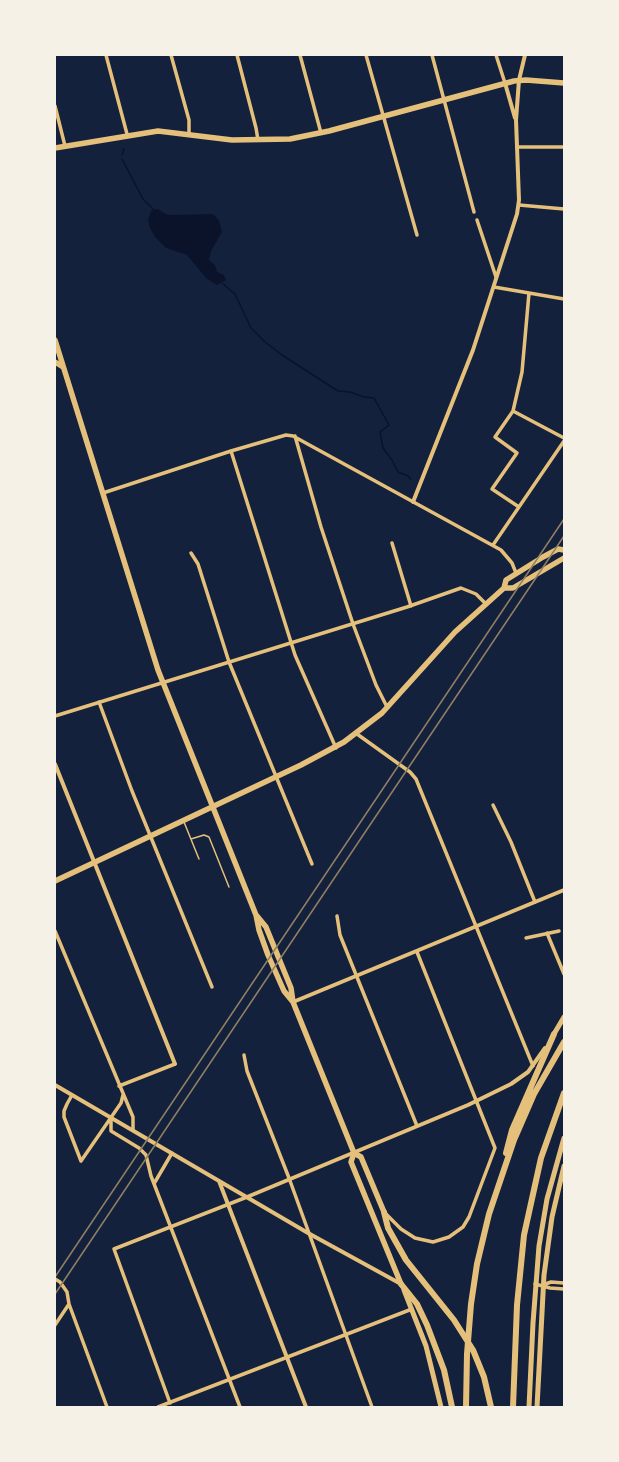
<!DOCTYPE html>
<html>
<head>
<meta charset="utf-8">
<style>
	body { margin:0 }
	#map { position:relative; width:619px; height:1462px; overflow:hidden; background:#14213d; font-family:"Titillium Web",sans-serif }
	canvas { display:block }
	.frame { position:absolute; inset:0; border:56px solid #f6f1e7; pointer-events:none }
</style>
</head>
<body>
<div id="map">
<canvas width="619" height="1462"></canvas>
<div class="frame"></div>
</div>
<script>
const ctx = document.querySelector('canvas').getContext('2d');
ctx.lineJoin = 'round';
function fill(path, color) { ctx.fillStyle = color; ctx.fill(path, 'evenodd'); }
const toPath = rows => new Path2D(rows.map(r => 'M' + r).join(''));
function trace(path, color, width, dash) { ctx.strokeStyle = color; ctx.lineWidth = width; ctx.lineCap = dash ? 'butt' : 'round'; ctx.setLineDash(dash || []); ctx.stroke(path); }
fill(toPath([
	[157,209,168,215,213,214,219,220,222,232,211,251,209,260,215,265,217,272,224,275,226,280,217,285,206,278,187,255,166,248,155,237,150,228,148,220,151,211]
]), '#0b132b');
trace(toPath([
	[122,155,124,149],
	[122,159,143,199,155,211],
	[222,283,235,294,251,328,265,342,282,355,338,391,350,392,364,397,374,398,389,425,380,432,383,448,392,460,398,472,408,476,411,480]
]), '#0b132b', 1.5);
trace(toPath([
	[184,822,199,859],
	[191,839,204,835,209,837,229,887]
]), '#e5c07b', 1.5);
trace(toPath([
	[106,55,127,134],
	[171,55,189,120,189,134],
	[237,55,256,128,258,140],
	[300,55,321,133],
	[366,55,417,235],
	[432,55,474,212],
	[496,55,505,83],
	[55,106,65,146],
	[517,147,564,147],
	[519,205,564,209],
	[477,220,496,277],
	[494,287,564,299],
	[529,293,522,372,513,411,564,438],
	[513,411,495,437,517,453,492,489,519,507],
	[295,436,321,527,353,624,376,685,387,707],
	[231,451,295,655,336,748],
	[103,493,231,451,286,435,293,436,501,550,512,563,516,573],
	[392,543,411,606],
	[493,545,564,441],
	[191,553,198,564,229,662,312,864],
	[99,702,132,791,212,987],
	[55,716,407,607,461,588,476,594,486,604],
	[357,734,410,772,416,779,533,1066],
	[493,805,511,842,535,902],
	[337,916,340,935,417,1126],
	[55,931,133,1117,133,1130],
	[547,933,564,974],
	[526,938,559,931],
	[244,1055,247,1071,289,1178,372,1407],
	[119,1086,175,1064],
	[72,1095,67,1104,64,1111,64,1117,81,1161],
	[111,1117,111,1131,139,1148,146,1155,151,1176,240,1407],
	[81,1161,121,1103,123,1095],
	[155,1182,172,1153],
	[385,1213,401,1229,415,1238,433,1242,449,1237,463,1227,469,1217,495,1148,417,952],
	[55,1279,60,1282,67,1292,69,1304,107,1407],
	[535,1284,550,1288,564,1289],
	[543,1285,551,1282,564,1283],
	[55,1325,69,1304],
	[170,1403,114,1249,247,1197],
	[158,1407,412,1309]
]), '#e5c07b', 3.5);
trace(toPath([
	[505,83,515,118],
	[413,502,473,350,517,214,519,200,516,120,519,80,525,55],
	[55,764,175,1064],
	[293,1002,564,890],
	[55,1085,308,1233,401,1284],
	[219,1181,306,1407],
	[247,1197,468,1105,511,1084,528,1072,545,1048]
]), '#e5c07b', 4);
trace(toPath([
	[554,1034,564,1017],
	[404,1290,426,1346,441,1407],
	[529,1407,533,1323,539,1246,547,1199,564,1138],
	[537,1407,544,1275,552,1217,564,1166]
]), '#e5c07b', 5);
trace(toPath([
	[55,148,158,131,232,140,290,139,329,131,514,81,526,80,564,83],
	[55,340,158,670,256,915,259,930,268,955,284,991,293,1002],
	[55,362,63,367],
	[504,588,513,588,564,558],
	[55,881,301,765,344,742,382,713,455,632,504,588,506,580,543,557,558,549,564,550],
	[257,916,266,927,291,988,293,1002,354,1153,351,1162,401,1284],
	[354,1153,361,1157,384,1212]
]), '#e5c07b', 5.5);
trace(toPath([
	[506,1153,512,1130,554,1034],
	[384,1212,388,1228,406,1260,454,1320,473,1350,484,1377,491,1407],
	[401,1284,417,1304,427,1325,444,1370,452,1407],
	[466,1407,467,1354,471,1304,477,1264,489,1214,514,1140,534,1094,564,1042],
	[513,1407,517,1305,524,1235,541,1158,564,1093]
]), '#e5c07b', 6);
trace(toPath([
	[55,1277,564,519],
	[55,1294,564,536]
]), '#918062', 1.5);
</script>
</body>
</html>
